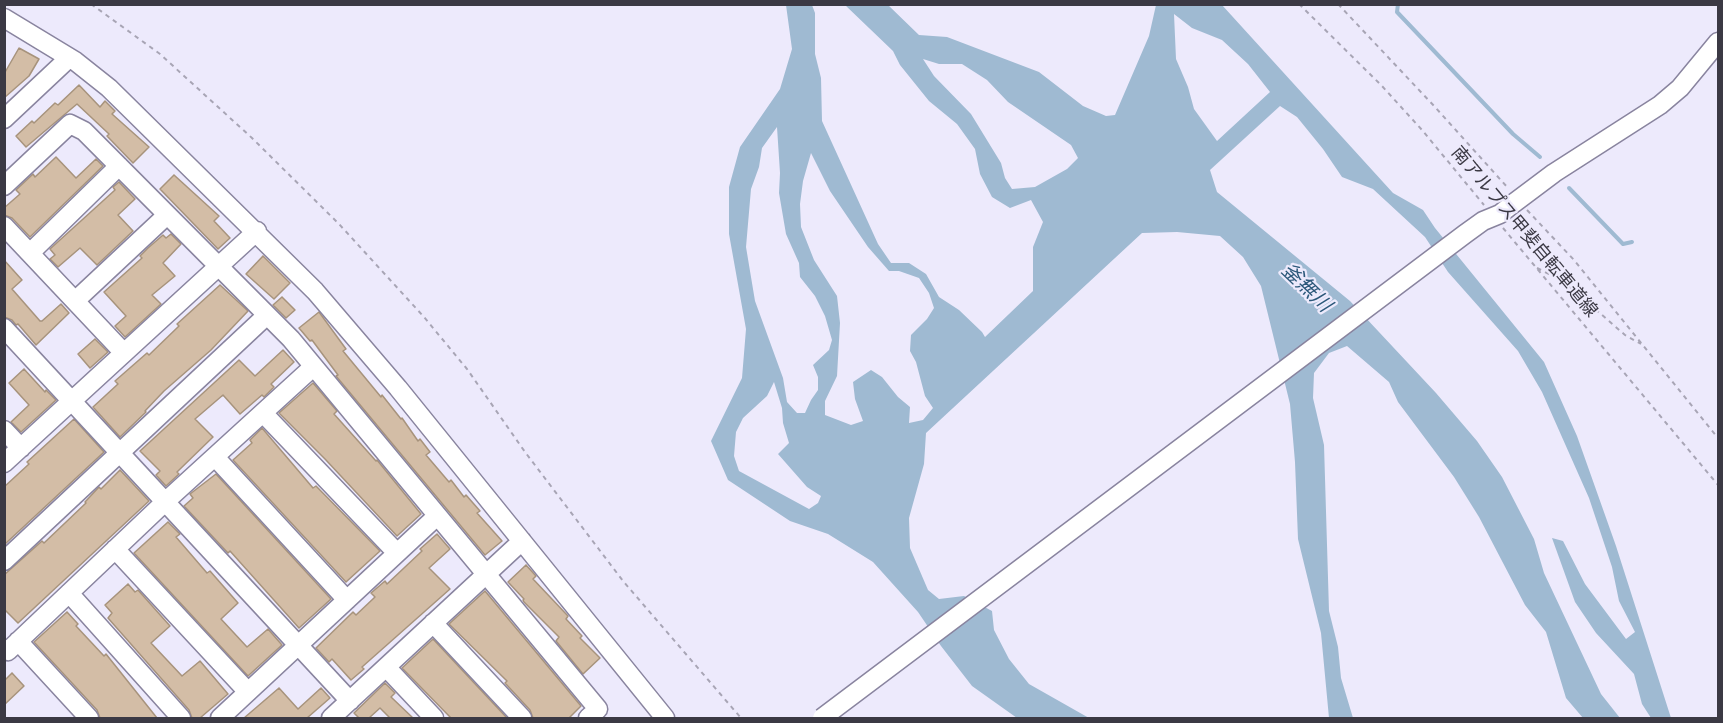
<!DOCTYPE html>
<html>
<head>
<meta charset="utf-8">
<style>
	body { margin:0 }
	#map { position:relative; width:1723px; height:723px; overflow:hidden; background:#edeafc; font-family:"Fira Sans",sans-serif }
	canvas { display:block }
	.frame { position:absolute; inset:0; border:6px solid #3b3944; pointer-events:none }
</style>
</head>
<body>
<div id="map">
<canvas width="1723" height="723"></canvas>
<div class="frame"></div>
</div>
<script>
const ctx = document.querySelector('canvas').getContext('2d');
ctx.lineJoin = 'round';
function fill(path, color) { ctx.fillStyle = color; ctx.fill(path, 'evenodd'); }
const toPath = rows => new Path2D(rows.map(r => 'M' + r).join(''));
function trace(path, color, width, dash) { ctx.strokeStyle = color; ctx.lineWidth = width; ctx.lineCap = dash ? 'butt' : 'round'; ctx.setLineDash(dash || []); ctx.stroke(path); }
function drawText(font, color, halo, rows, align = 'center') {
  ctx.font = font + ' "Fira Sans","Noto Sans JP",sans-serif'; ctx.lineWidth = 4.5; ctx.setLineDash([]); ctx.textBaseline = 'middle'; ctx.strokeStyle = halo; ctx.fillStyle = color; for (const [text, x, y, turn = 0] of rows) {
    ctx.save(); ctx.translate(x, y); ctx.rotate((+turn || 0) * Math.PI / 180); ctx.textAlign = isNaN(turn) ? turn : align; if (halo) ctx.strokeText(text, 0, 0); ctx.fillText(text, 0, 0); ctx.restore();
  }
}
fill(toPath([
	[786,5,812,5,815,13,815,54,821,78,822,121,878,244,891,263,909,263,926,274,939,297,959,310,982,332,985,337,1033,291,1033,247,1043,222,1031,200,1010,208,992,197,980,174,975,149,957,124,929,101,900,65,893,51,845,5,888,5,919,35,947,37,1039,72,1083,106,1106,116,1115,115,1149,36,1156,5,1222,5,1393,193,1423,210,1435,228,1544,362,1577,436,1616,546,1671,718,1651,718,1642,704,1634,674,1596,633,1575,602,1552,538,1563,541,1585,584,1626,639,1635,632,1619,601,1612,567,1589,498,1542,392,1518,351,1448,272,1425,237,1373,189,1342,177,1323,149,1297,117,1280,106,1210,170,1217,192,1350,301,1436,393,1477,441,1502,477,1534,539,1544,573,1601,694,1620,718,1583,718,1566,698,1546,632,1525,605,1479,517,1454,477,1398,402,1389,382,1347,346,1329,353,1314,373,1313,398,1324,445,1329,611,1338,647,1341,678,1353,718,1329,718,1321,633,1298,539,1295,462,1290,404,1261,286,1243,257,1220,236,1177,232,1142,233,926,433,924,464,909,518,910,548,928,590,939,599,964,596,992,611,994,630,1009,659,1029,684,1089,718,1017,718,972,686,941,646,918,612,873,562,828,534,790,521,728,480,711,441,742,378,746,329,729,234,729,187,740,147,780,89,792,49],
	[1174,14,1192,28,1222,40,1248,64,1270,92,1217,141,1194,109,1188,87,1176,59],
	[923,59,939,64,962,64,987,80,1008,102,1071,145,1078,158,1067,169,1035,187,1012,189,1005,178,1001,163,971,114,934,76],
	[777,127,780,173,779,193,786,234,799,263,800,277,815,296,825,316,832,340,829,350,813,365,818,377,818,390,811,400,805,413,797,413,787,402,783,378,755,301,746,247,751,189,759,167,762,148],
	[811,153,830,191,868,247,889,271,899,271,919,278,929,293,934,308,927,319,911,335,910,351,916,362,925,396,933,408,923,420,909,423,910,407,898,397,882,377,871,370,853,382,855,399,863,421,851,425,825,415,825,401,837,376,840,323,837,296,814,260,801,227,800,204,803,181],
	[774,382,782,408,783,423,789,443,778,454,807,487,821,496,818,503,809,509,739,471,734,456,736,432,743,418,767,396]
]), '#9fbad2');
trace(toPath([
	[1398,4,1397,12,1513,134,1540,157],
	[1569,188,1623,244,1632,242]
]), '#9fbad2', 4);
const building = toPath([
	[19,48,39,59,29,76,4,98,4,74,19,48],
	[79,85,100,107,105,101,115,111,112,114,149,147,133,163,107,136,109,134,77,104,26,147,16,136,32,121,34,123,55,103,58,105,79,85],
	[56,157,76,178,96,159,103,166,30,237,12,218,4,215,4,208,20,194,16,190,33,174,35,177,56,157],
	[174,175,219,216,214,221,230,238,218,249,160,189,174,175],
	[119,182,135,199,118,215,133,231,97,265,80,248,58,267,50,259,55,255,50,249,115,190,113,187,119,182],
	[171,234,181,244,163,263,175,276,152,295,161,304,125,337,115,326,126,316,104,292,142,258,140,256,148,248,163,235,166,238,171,234],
	[263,256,290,283,274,299,246,274,263,256],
	[4,260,22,280,12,289,40,321,42,321,61,304,69,313,36,345,18,324,16,325,12,320,4,317,4,260],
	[220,285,248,311,211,350,164,391,145,411,146,412,120,437,93,407,118,384,115,381,147,353,149,355,179,326,177,324,220,285],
	[282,297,295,310,286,318,273,305,282,297],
	[319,312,346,349,343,351,381,397,382,395,401,419,402,418,418,441,420,439,430,452,426,455,449,482,451,480,464,497,466,495,480,511,477,513,502,541,485,555,336,376,338,375,312,340,310,341,299,328,319,312],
	[95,339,108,352,90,368,78,354,95,339],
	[283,350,294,362,271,384,274,387,264,397,262,395,240,414,223,395,195,419,213,437,177,472,179,474,166,486,156,475,160,471,140,451,239,360,255,376,283,350],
	[24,369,45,392,46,390,56,400,21,432,11,422,29,405,9,383,24,369],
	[313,383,337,411,334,414,376,461,377,460,421,514,397,536,325,459,279,413,313,383],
	[74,419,104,452,4,545,4,487,29,464,27,462,74,419],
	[262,428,313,488,316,486,380,551,346,582,233,460,252,443,250,440,262,428],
	[120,470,149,501,18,623,4,609,4,575,42,541,44,543,86,503,85,502,99,487,101,489,120,470],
	[216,474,331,599,299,628,230,551,228,553,184,506,193,498,190,494,216,474],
	[168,522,180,534,176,537,207,573,210,571,238,603,221,619,247,647,268,629,282,645,248,676,134,553,168,522],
	[437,534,450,549,429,568,450,589,362,667,364,669,351,680,332,659,329,662,316,648,353,612,356,615,375,597,371,593,385,581,387,584,422,551,420,549,437,534],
	[526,565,536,576,533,579,568,616,566,619,582,636,580,638,600,658,583,674,556,641,559,637,524,602,523,600,524,599,508,582,526,565],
	[128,584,135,592,138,590,170,626,151,643,182,676,200,661,228,694,200,718,192,718,189,710,108,618,112,613,105,605,128,584],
	[485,591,581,706,569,718,533,718,530,710,505,683,507,681,449,624,485,591],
	[67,612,78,624,76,626,104,656,106,654,157,718,100,718,97,710,34,642,67,612],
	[433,639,507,718,451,718,402,668,433,639],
	[12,673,24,686,4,705,4,681,12,673],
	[385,683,395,693,391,697,413,718,390,718,380,708,369,718,359,718,354,713,385,683],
	[279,688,298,709,321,688,330,698,307,718,244,718,279,688]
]);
fill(building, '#d3bda6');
trace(building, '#a7937c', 1.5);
const minor = toPath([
	[4,18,75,61,109,88,315,291,398,388,665,718],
	[4,119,69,58],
	[4,186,70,124,84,131,291,339,598,709,588,718],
	[1514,203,1554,173,1660,105,1680,88,1718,42],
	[4,226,124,353],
	[30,253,119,166],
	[75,301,167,215],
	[4,328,350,701],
	[263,413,397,553],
	[4,430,21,448],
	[215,457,347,600],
	[4,463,257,231],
	[115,549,248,692],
	[4,561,267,315],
	[69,593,181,718],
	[433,623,522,718],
	[18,641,89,718],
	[4,649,8,651,166,501,313,367],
	[386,667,434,718],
	[220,718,437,516],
	[331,718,522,541]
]);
trace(minor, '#89849f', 21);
trace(toPath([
	[91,4,160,54,252,138,339,224,424,317,467,369,525,452,623,581,741,718],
	[1299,4,1382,86,1422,130,1484,205],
	[1338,4,1435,107,1508,188],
	[1527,210,1574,260,1718,438],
	[1503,228,1718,485],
	[1537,268,1563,281,1625,335,1641,344]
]), '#a8a5b5', 2, [4.5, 4.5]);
trace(minor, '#fff', 18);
const minorBridge = toPath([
	[822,718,1465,234,1483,221,1500,214,1514,203]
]);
trace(minorBridge, '#89849f', 21, []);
trace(minorBridge, '#fff', 18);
drawText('18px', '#3b3944', '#edeafc', [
	["南アルプス甲斐自転車道線",1524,232,50]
]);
drawText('italic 20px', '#2c587a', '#edeafc', [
	["釜無川",1306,288,44]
]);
</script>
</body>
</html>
